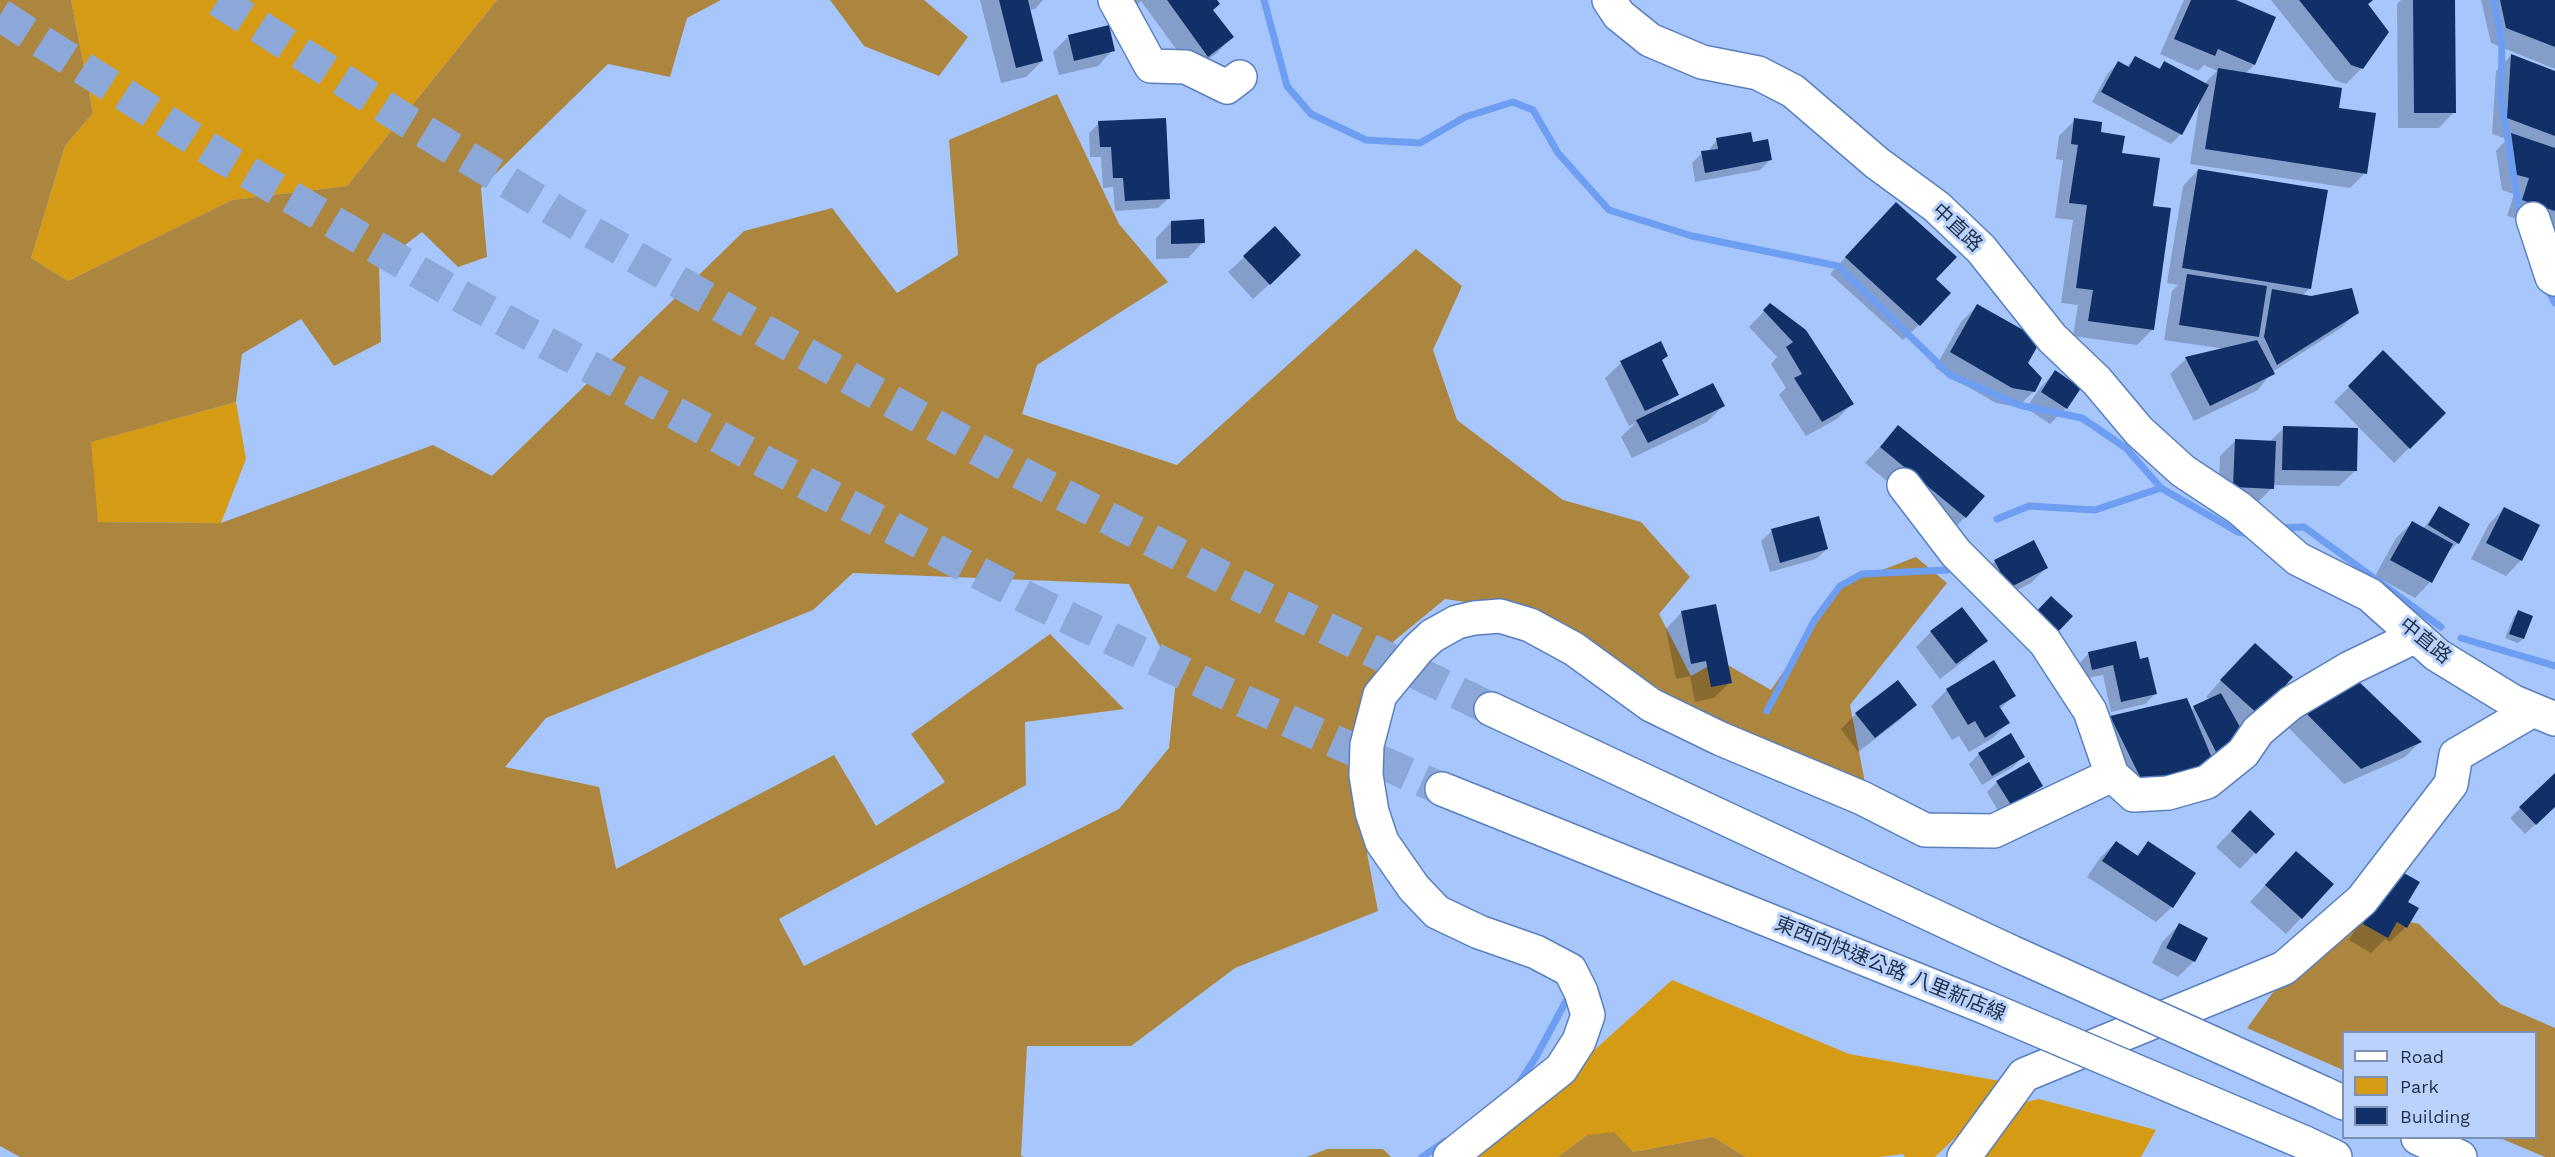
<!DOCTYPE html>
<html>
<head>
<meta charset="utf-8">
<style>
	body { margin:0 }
	#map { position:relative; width:2555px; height:1157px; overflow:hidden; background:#a7c6fc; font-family:"Work Sans",sans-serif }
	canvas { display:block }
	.legend { position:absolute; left:2342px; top:1031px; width:195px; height:108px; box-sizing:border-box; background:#bbd3fc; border:2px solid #7d91b4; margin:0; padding:8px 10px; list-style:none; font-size:18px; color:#1f2e48 }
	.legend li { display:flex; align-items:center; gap:12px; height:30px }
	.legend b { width:30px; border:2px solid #7d91b4 }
</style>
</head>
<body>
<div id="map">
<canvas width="2555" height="1157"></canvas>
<ul class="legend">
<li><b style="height:8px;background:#fff"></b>Road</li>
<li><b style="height:16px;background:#d59b14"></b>Park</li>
<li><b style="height:16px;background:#103067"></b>Building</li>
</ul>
</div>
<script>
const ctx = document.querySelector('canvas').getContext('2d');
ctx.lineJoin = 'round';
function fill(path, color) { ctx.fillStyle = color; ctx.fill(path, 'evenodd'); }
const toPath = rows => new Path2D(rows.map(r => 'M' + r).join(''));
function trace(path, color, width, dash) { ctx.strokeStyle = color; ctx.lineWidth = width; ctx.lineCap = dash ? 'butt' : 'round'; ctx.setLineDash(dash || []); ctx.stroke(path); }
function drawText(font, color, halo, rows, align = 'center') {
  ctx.font = font + ' "Work Sans","Noto Sans TC",sans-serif'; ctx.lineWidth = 6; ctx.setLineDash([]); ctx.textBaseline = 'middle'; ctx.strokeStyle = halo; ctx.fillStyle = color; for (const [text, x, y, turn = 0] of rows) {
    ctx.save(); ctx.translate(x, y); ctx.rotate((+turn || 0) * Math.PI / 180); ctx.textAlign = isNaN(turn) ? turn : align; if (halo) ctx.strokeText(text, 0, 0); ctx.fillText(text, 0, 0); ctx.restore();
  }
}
fill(toPath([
	[71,0,497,0,347,186,232,200,68,281,31,258,65,146,93,113],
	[236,402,246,459,221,523,97,522,90,442],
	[1672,980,1849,1054,2000,1081,2000,1095,1935,1157,1905,1157,1903,1154,1879,1157,1746,1157,1713,1137,1633,1152,1587,1135,1558,1157,1476,1157],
	[2039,1099,2156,1130,2141,1157,1972,1157,2008,1106]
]), '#d59b14');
fill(toPath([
	[0,0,71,0,93,113,65,146,31,258,68,281,232,200,347,186,497,0,721,0,687,18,670,77,608,64,481,188,487,257,458,267,422,232,379,265,381,342,334,366,301,319,242,354,236,402,91,442,98,522,221,523,433,445,492,476,744,231,832,208,897,293,958,255,949,140,1057,94,1119,224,1168,282,1037,365,1022,414,1177,465,1416,249,1462,286,1433,350,1457,420,1563,500,1641,522,1690,577,1659,614,1691,676,1719,660,1771,690,1843,585,1916,557,1947,583,1850,705,1866,788,1699,713,1534,612,1445,599,1394,641,1347,747,1378,911,1235,968,1131,1046,1027,1046,1021,1156,1025,1157,20,1157,0,1146],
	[853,573,1129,584,1176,679,1169,748,1119,809,804,966,779,919,1026,785,1025,722,1124,709,1050,634,911,734,945,782,876,826,834,755,616,869,599,787,505,767,546,718,813,610],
	[830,0,924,0,968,37,939,76,864,46],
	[2367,912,2419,924,2500,1004,2555,1028,2555,1157,2545,1157,2500,1138,2536,1138,2536,1032,2344,1032,2343,1070,2247,1028,2309,943],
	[1614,1132,1633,1152,1713,1137,1746,1157,1558,1157,1587,1135],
	[1327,1149,1383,1149,1391,1157,1307,1157]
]), '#ac863f');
fill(toPath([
	[980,0,1043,0,1035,9,1029,10,1042,61,1026,77,1001,83],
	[1100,0,1216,0,1212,10,1232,37,1217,53,1192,71,1141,1,1133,9],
	[2184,0,2234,0,2274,18,2254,65,2245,74,2337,109,2365,173,2350,188,2190,164,2200,99,2181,134,2171,144,2092,102,2108,73,2119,62,2126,67,2135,58,2158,70,2164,63,2204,84,2217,71,2204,65,2198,71,2160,54],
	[2271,0,2373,0,2367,6,2362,68,2346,84,2335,80],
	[2401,0,2453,0,2454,112,2439,128,2398,128,2397,4],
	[2481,0,2555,0,2555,69,2491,43],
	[1069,36,1113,50,1098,66,1059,75,1053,52],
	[2511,55,2555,73,2555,227,2552,230,2507,216,2514,194,2502,190,2496,151,2507,139,2492,134,2496,71],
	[2075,120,2099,134,2121,154,2152,207,2153,329,2137,345,2073,336,2078,305,2061,303,2073,220,2055,218,2063,160,2056,159,2059,136],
	[1099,123,1169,198,1158,208,1115,211,1113,187,1103,188,1101,157,1090,157,1089,133],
	[1717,140,1752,143,1770,160,1760,170,1695,182,1692,163,1702,153,1707,152],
	[2198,170,2310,288,2302,296,2357,312,2341,328,2272,372,2258,390,2194,421,2170,374,2186,359,2225,349,2164,340,2172,291,2178,285,2167,283,2183,186],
	[1880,219,1934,280,1919,325,1903,340,1830,274],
	[1171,222,1203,242,1188,258,1156,259,1156,238],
	[1275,229,1284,271,1253,299,1228,272],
	[1770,305,1852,404,1837,419,1806,436,1779,395,1786,388,1771,364,1777,357,1749,327],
	[1977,306,2026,363,2034,391,2018,407,1996,403,1935,368,1961,322],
	[1660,343,1666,356,1661,361,1677,394,1663,409,1723,406,1707,422,1632,458,1621,437,1635,423,1629,426,1605,378,1621,363],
	[2383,353,2444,413,2394,463,2334,402],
	[2055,372,2066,408,2050,424,2026,408,2040,388],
	[1898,427,1965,517,1950,533,1865,463],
	[2284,428,2355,471,2339,486,2272,485,2272,488,2256,504,2218,502,2220,456,2236,440,2269,442],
	[2439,508,2458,543,2447,553,2430,582,2415,598,2375,576,2396,538,2412,523,2423,529],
	[2504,508,2521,560,2506,576,2471,559,2489,524],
	[1772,531,1827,549,1816,559,1770,572,1761,541],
	[1995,561,2046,568,2031,583,1993,602,1980,576],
	[2519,612,2523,639,2518,643,2505,638,2514,616],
	[1681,613,1730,682,1714,698,1695,702,1690,676,1676,679,1666,629],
	[1931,632,1986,640,1970,656,1940,679,1916,647],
	[2089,653,2139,660,2155,694,2145,704,2111,712,2103,675,2082,679,2079,664],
	[2239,660,2257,714,2205,776,2128,800,2095,733,2111,717,2190,711,2210,700,2206,697],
	[2355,680,2420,742,2405,757,2344,784,2285,724],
	[1947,690,2014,695,2000,709,2008,723,1993,738,1969,752,1959,736,1952,740,1931,706],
	[1915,705,1900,720,1858,752,1841,729,1856,714],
	[1979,754,2023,756,2013,767,1982,785,1969,764],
	[2554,776,2555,806,2525,834,2510,818],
	[1997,782,2041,786,2030,796,2000,814,1987,792],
	[2234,828,2255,853,2240,869,2216,847],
	[2116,842,2136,856,2148,843,2172,907,2156,922,2087,877,2100,858],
	[2281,868,2301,918,2286,934,2250,902],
	[2380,886,2406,903,2406,927,2390,942,2385,939,2371,953,2349,940],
	[2179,925,2194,961,2178,977,2152,963,2163,941]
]), '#0003');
trace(toPath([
	[1264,0,1287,86,1311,114,1366,140,1420,143,1465,117,1513,102,1533,110,1558,153,1609,210,1692,236,1838,266,1950,375,2019,405,2082,418,2126,448,2161,488,2238,532,2250,534],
	[2494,0,2502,44,2501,97,2521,220],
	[2546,286,2555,303],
	[1997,519,2029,506,2095,510,2161,488],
	[2278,528,2304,527,2441,627],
	[2461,638,2555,666],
	[1767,711,1814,621,1840,586,1862,574,1947,570],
	[1517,1086,1536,1057,1566,1001],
	[1422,1157,1445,1141]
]), '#6e9ef1', 7);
fill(toPath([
	[999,0,1028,0,1043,61,1016,68],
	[1167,0,1217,0,1220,4,1213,10,1234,37,1208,57],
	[2191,0,2236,0,2276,17,2255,65,2218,49,2215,56,2174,39],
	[2299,0,2373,0,2368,4,2389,32,2363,69,2351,65],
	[2413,0,2455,0,2456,113,2414,113],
	[2500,0,2555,0,2555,47,2506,28],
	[1109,25,1115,51,1074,61,1068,35],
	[2511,54,2555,71,2555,136,2507,118],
	[2135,56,2160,69,2164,61,2209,85,2182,135,2101,92,2118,61,2129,67],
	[2218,68,2342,88,2339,108,2376,113,2367,174,2205,149],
	[1166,118,1170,199,1125,201,1123,178,1113,178,1111,147,1100,147,1098,121],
	[2074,118,2102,122,2101,132,2125,136,2122,153,2160,158,2153,206,2171,208,2154,330,2088,321,2093,290,2076,288,2087,205,2069,203,2078,145,2071,144],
	[1751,132,1753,142,1768,139,1772,160,1705,173,1701,151,1718,149,1716,138],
	[2511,133,2555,148,2555,211,2522,200,2529,178,2517,175],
	[2198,169,2328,190,2311,289,2182,268],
	[1896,202,1957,257,1936,279,1951,293,1920,326,1845,257],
	[1204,219,1205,243,1171,244,1171,221],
	[1275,226,1301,255,1270,285,1243,256],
	[2187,274,2267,286,2259,337,2179,325],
	[2352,288,2359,313,2277,365,2264,337,2272,289,2311,296],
	[1770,303,1806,330,1854,404,1822,422,1794,378,1802,374,1786,347,1793,342,1763,310],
	[1977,304,2041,340,2028,363,2042,378,2035,392,2012,388,1950,352],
	[2257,340,2275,374,2210,406,2185,357],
	[1661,341,1668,356,1662,360,1679,395,1645,411,1620,361],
	[2383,350,2446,413,2410,449,2348,386],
	[2055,370,2081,388,2067,409,2041,392],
	[1713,383,1725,406,1648,443,1636,420],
	[1898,425,1985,496,1966,518,1880,447],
	[2283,426,2358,428,2357,471,2282,470],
	[2235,439,2276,441,2274,489,2233,487],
	[2439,506,2470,524,2459,544,2428,525],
	[2504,507,2540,525,2522,561,2486,543],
	[1819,516,1828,549,1780,563,1771,529],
	[2412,521,2453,544,2432,583,2390,560],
	[2034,540,2048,568,2009,588,1994,560],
	[2051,596,2073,616,2055,635,2034,614],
	[1716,604,1732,683,1711,687,1706,661,1691,664,1681,611],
	[1962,607,1988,641,1956,664,1930,631],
	[2518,610,2533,616,2524,639,2509,634],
	[2136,641,2140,659,2148,657,2157,694,2121,702,2113,665,2092,670,2088,652],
	[2255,643,2293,677,2259,715,2220,680],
	[1994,660,2016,696,1999,706,2010,723,1985,738,1975,721,1968,725,1946,689],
	[2355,678,2422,742,2361,769,2300,707],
	[1898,680,1917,705,1875,738,1855,713],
	[2221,693,2245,736,2221,762,2193,706],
	[2187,698,2214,763,2144,785,2110,716],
	[2011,733,2025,757,1992,776,1978,753],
	[2029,762,2043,786,2011,805,1996,781],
	[2555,773,2555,807,2536,825,2519,807],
	[2250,810,2275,834,2256,854,2231,831],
	[2116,841,2138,856,2148,841,2196,873,2173,908,2102,861],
	[2296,851,2334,884,2302,919,2265,885],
	[2395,868,2420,882,2408,902,2419,908,2407,928,2397,922,2388,938,2363,924],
	[2179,923,2208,938,2195,962,2166,948]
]), '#103067');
trace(toPath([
	[218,0,402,118,572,221,768,333,1017,471,1246,589,1491,709],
	[0,15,222,157,458,295,765,462,1033,601,1223,692,1442,789]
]), '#8ca8d8', 33, [33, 16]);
const minor = toPath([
	[1115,0,1151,66,1186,67,1227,87,1240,77],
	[1609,0,1619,15,1650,40,1702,62,1758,73,1793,91,1877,163,1937,207,1981,249,2052,338,2097,381,2139,431,2183,471,2239,508,2298,559,2370,595,2437,655,2514,702,2555,719],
	[2533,219,2552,277,2555,279],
	[1904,485,1956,553,2045,642,2090,711,2112,775,2134,795,2168,793,2207,782,2243,753,2258,731,2291,703,2350,668,2416,636],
	[1450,1157,1561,1069,1579,1041,1588,1015,1581,992,1570,970,1536,952,1479,932,1437,912,1414,888,1382,842,1372,812,1366,775,1367,745,1380,695,1418,649,1432,636,1457,622,1474,618,1500,616,1530,625,1574,649,1651,705,1721,739,1862,798,1925,830,1994,831,2112,775],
	[1964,1157,2024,1075,2284,968,2362,900,2451,784,2456,755,2533,710,2548,716]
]);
const highway = toPath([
	[1491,709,2011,952],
	[1442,789,1987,1008],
	[2323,1093,2344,1103],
	[2418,1138,2460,1157],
	[2303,1142,2335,1157]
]);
trace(minor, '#5a7fbd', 36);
trace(highway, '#5a7fbd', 36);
trace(minor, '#fff', 33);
trace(highway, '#fff', 33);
const highwayBridge = toPath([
	[2011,952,2323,1093],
	[1987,1008,2303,1142]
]);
trace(highwayBridge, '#5a7fbd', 36, []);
trace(highwayBridge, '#fff', 33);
drawText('20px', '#1f2e48', '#bbd3fc', [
	["中直路",1957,228,43],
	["中直路",2425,641,39],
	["東西向快速公路 八里新店線",1890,969,22]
]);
</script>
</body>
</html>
